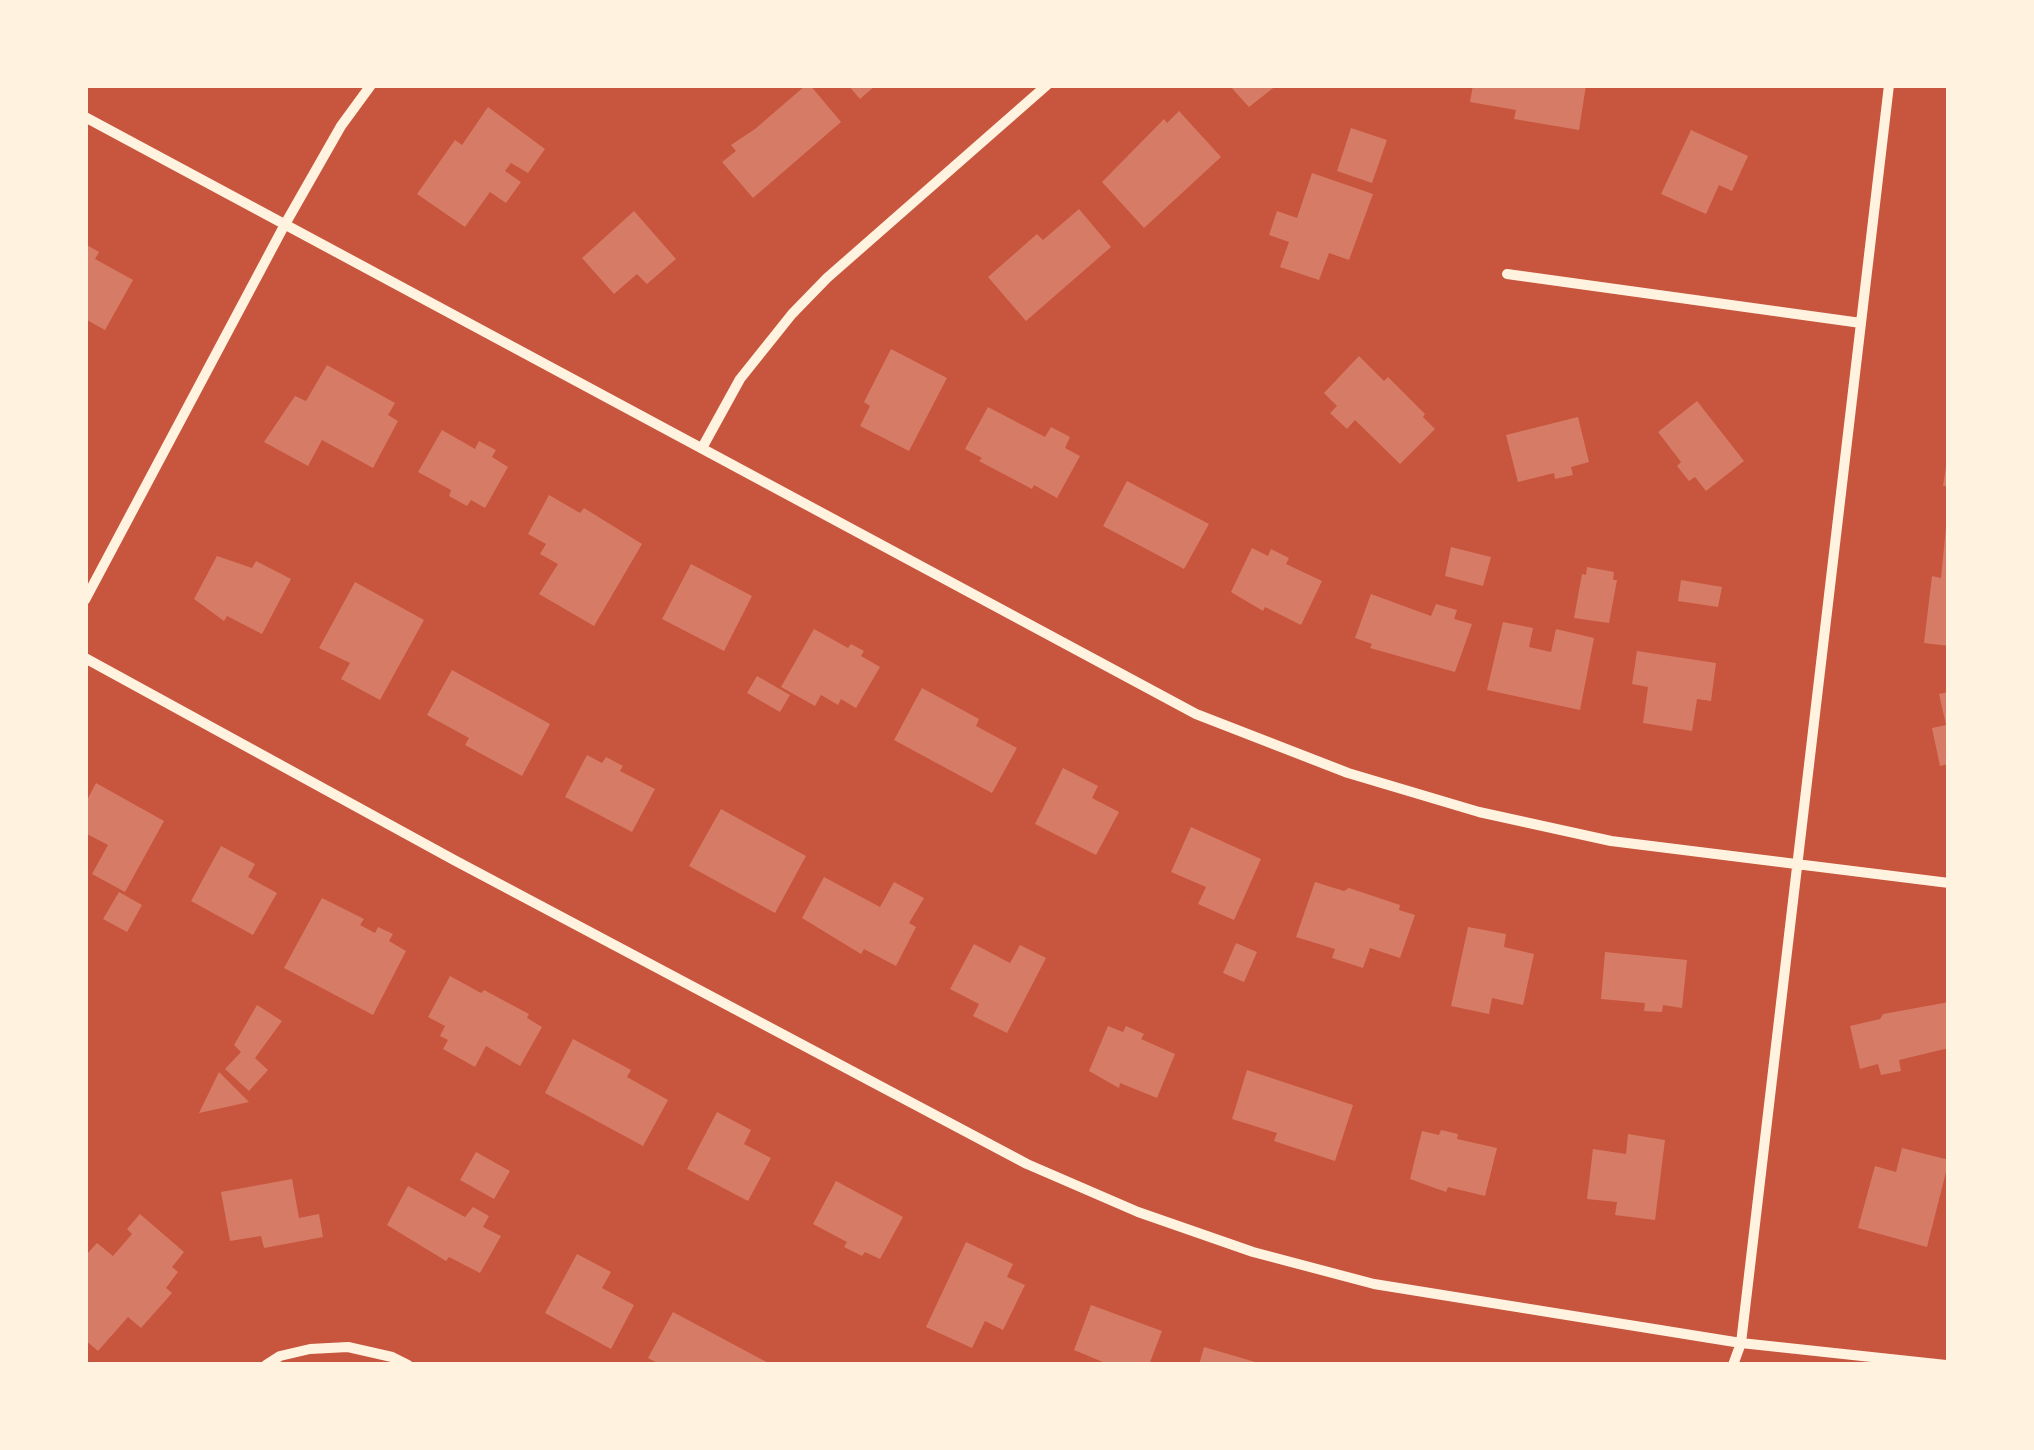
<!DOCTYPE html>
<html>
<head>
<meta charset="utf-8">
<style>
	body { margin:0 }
	#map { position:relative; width:2034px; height:1450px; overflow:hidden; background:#c8553d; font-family:"Zilla Slab",serif }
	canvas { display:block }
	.frame { position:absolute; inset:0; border:88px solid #fff3e0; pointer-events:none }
</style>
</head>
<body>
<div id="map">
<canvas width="2034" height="1450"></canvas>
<div class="frame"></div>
</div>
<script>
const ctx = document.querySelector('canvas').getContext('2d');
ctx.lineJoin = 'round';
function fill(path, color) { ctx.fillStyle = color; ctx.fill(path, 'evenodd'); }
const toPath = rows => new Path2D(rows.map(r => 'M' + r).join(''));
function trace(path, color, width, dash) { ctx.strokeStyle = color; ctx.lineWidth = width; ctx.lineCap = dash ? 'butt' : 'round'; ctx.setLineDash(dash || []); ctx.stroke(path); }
fill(toPath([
	[806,85,810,85,841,122,753,198,722,162,736,151,731,145,755,129],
	[848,85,876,85,860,99],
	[1229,85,1277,85,1249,107],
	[1473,85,1586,85,1579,130,1514,119,1516,110,1470,102],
	[488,107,545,149,528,173,511,163,505,171,521,182,506,203,490,192,465,227,417,194,455,140,462,145],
	[1179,111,1221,157,1144,228,1102,182,1164,119,1167,123],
	[1351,128,1387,140,1372,183,1337,171],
	[1691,130,1748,156,1732,191,1719,185,1706,214,1661,194],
	[1312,173,1373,194,1349,260,1329,253,1319,280,1280,267,1289,242,1269,235,1277,211,1297,218],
	[1079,209,1111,247,1026,321,988,277,1037,234,1043,240],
	[634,211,676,259,647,284,637,274,614,294,582,258],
	[85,244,99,252,95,259,133,280,105,330,85,319],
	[891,349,947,378,909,451,860,426,870,406,864,402],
	[1359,356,1384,381,1388,377,1425,414,1423,417,1435,429,1400,464,1355,420,1347,429,1330,413,1337,406,1324,393],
	[327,365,395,403,388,415,398,421,373,468,322,440,308,466,264,442,295,396,306,401],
	[1697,401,1744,461,1706,491,1695,477,1689,481,1677,466,1681,462,1658,432],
	[988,407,1045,437,1051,427,1070,437,1065,448,1080,456,1057,498,1034,485,1032,489,979,461,982,458,965,449],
	[1578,417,1589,462,1571,467,1573,475,1555,479,1554,473,1518,482,1506,435],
	[442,430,475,449,479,441,496,450,492,457,508,467,485,508,471,500,467,506,449,496,451,490,418,472],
	[1947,460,1949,460,1949,486,1943,486],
	[1127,481,1209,524,1184,569,1103,526],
	[549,495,580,513,584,508,642,544,594,626,539,594,558,564,540,554,546,544,528,534],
	[1946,527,1949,527,1949,646,1924,643,1932,576,1941,578],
	[1451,547,1491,557,1483,586,1445,576],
	[1252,548,1268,556,1271,549,1289,558,1286,564,1322,581,1301,625,1265,607,1263,611,1231,592],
	[217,556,252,568,256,561,291,579,262,634,227,616,224,621,194,599],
	[691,564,752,596,724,651,662,619],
	[1587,567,1614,572,1613,580,1617,580,1609,623,1574,618,1582,574,1586,575],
	[1681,580,1722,587,1718,607,1678,601],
	[355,582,424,620,380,700,341,679,350,663,319,648],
	[1371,594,1431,616,1436,604,1457,610,1454,619,1472,624,1455,672,1370,648,1372,644,1355,638],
	[1503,622,1533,628,1529,647,1551,652,1556,629,1594,638,1580,710,1487,690],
	[814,629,848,648,851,644,864,651,861,656,880,667,856,708,841,699,838,705,821,695,815,706,781,687],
	[1637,651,1716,663,1711,701,1697,699,1692,731,1643,723,1648,687,1632,684],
	[452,670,550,724,522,776,465,745,469,738,427,715],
	[757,676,790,695,780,712,747,693],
	[922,688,979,719,976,726,1017,748,992,793,894,740],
	[1949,692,1949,764,1940,766,1932,728,1946,725,1939,694],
	[587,755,602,763,606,757,623,766,620,771,655,789,632,832,565,797],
	[1063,768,1098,786,1092,798,1119,812,1096,855,1035,824],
	[96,783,164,821,125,892,92,874,108,845,85,833,85,804],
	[721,809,806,856,775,913,689,866],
	[1191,827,1261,859,1234,920,1198,904,1206,887,1171,872],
	[221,846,255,864,248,877,277,893,253,935,191,901],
	[824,877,880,907,894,882,924,898,909,923,916,927,896,966,864,949,861,954,802,918],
	[1315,882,1344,891,1349,888,1400,905,1399,910,1415,915,1400,958,1370,948,1363,968,1332,958,1335,949,1296,937],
	[119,892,142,905,127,932,103,919],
	[322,898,364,919,360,925,375,933,378,927,393,934,389,941,406,951,373,1015,284,968],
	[1468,927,1506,934,1504,947,1534,954,1523,1005,1492,998,1489,1014,1451,1006],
	[1236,943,1257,952,1244,982,1223,973],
	[974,944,1010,963,1020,945,1046,958,1007,1033,973,1016,979,1004,950,989],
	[1605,952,1687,960,1682,1008,1663,1005,1662,1012,1644,1011,1645,1003,1601,999],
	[450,976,481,993,484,990,529,1014,527,1018,542,1027,520,1066,486,1046,475,1067,443,1049,448,1040,440,1036,445,1026,428,1017],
	[1949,1002,1949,1048,1899,1060,1901,1071,1881,1075,1878,1064,1860,1069,1850,1026,1880,1019,1883,1014],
	[257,1005,282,1021,255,1058,268,1070,249,1091,225,1069,241,1052,234,1045],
	[1108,1026,1123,1032,1126,1026,1144,1034,1141,1039,1175,1054,1157,1098,1120,1083,1119,1088,1089,1071],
	[573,1039,631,1070,627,1077,668,1100,643,1146,545,1093],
	[1247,1070,1353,1105,1335,1161,1274,1141,1277,1133,1232,1119],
	[219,1072,249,1102,199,1113],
	[717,1112,751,1130,744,1144,771,1158,748,1201,687,1169],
	[1441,1130,1458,1134,1457,1139,1497,1148,1485,1196,1448,1187,1446,1192,1410,1179,1422,1131,1439,1135],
	[1628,1134,1665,1140,1655,1220,1615,1215,1617,1202,1587,1199,1593,1149,1626,1154],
	[1902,1148,1949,1160,1927,1247,1858,1228,1875,1166,1896,1172],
	[476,1152,510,1171,494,1199,460,1180],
	[292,1179,299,1218,319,1214,323,1237,264,1248,261,1236,230,1241,221,1192],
	[836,1181,903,1217,880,1259,865,1252,862,1256,844,1247,847,1242,813,1224],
	[408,1186,465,1217,473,1207,489,1216,483,1227,501,1236,480,1273,449,1257,446,1261,387,1225],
	[140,1214,184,1252,172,1267,178,1272,166,1288,172,1293,141,1328,128,1317,98,1351,85,1340,85,1289,88,1285,85,1283,85,1256,97,1243,113,1256,132,1234,127,1229],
	[966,1242,1013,1264,1007,1277,1025,1285,1003,1330,985,1321,972,1348,926,1327],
	[577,1254,611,1272,602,1288,634,1305,611,1349,545,1313],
	[1091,1305,1162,1331,1149,1365,1110,1365,1074,1350],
	[673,1312,772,1365,661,1365,648,1358],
	[1204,1347,1262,1364,1262,1365,1199,1365]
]), '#d67c66');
trace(toPath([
	[85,117,1196,714,1348,773,1479,812,1611,841,1949,883],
	[1507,274,1861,323],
	[702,448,740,379,792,314,827,278,1047,85],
	[85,600,284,226,341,126,371,85],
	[85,658,454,860,1027,1164,1138,1212,1253,1252,1374,1284,1741,1343,1946,1365],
	[266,1365,280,1356,310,1349,348,1347,392,1357,408,1365],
	[1733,1365,1741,1343,1889,85]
]), '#fff3e0', 10);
</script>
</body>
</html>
